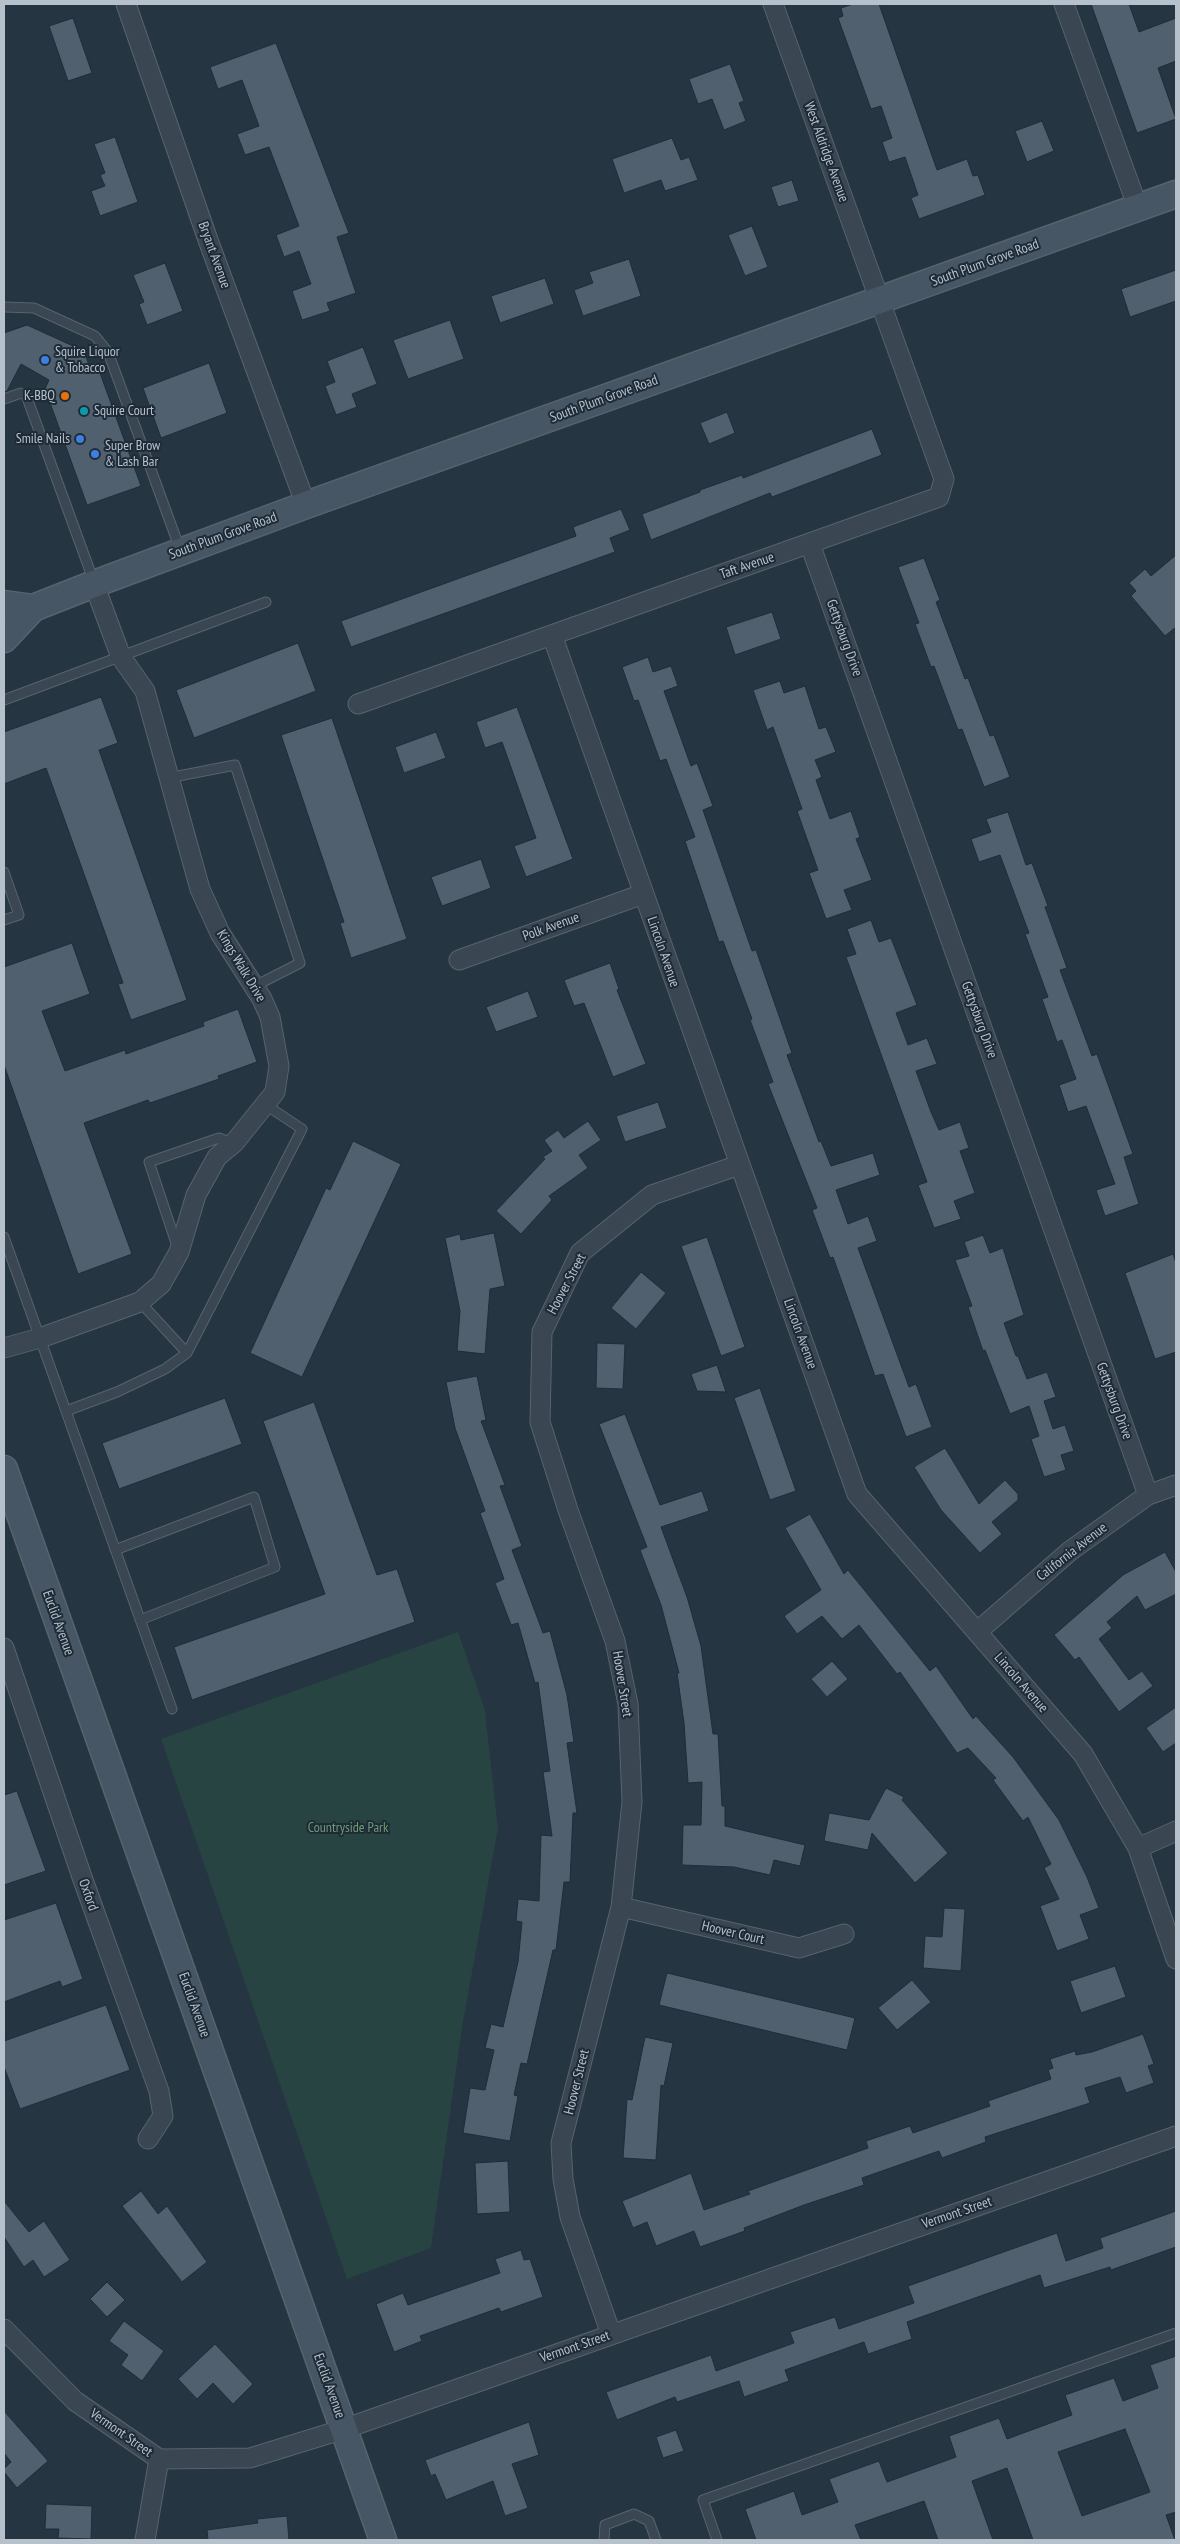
<!DOCTYPE html>
<html>
<head>
<meta charset="utf-8">
<style>
	body { margin:0 }
	#map { position:relative; width:1180px; height:2544px; overflow:hidden; background:#253542; font-family:"PT Sans Narrow",sans-serif }
	canvas { display:block }
	.frame { position:absolute; inset:0; border:5px solid #b6c1cb; pointer-events:none }
</style>
</head>
<body>
<div id="map">
<canvas width="1180" height="2544"></canvas>
<div class="frame"></div>
</div>
<script>
const ctx = document.querySelector('canvas').getContext('2d');
ctx.lineJoin = 'round';
function fill(path, color) { ctx.fillStyle = color; ctx.fill(path, 'evenodd'); }
const toPath = rows => new Path2D(rows.map(r => 'M' + r).join(''));
function trace(path, color, width, dash) { ctx.strokeStyle = color; ctx.lineWidth = width; ctx.lineCap = dash ? 'butt' : 'round'; ctx.setLineDash(dash || []); ctx.stroke(path); }
function drawText(font, color, halo, rows, align = 'center') {
  ctx.font = font + ' "PT Sans Narrow",sans-serif'; ctx.lineWidth = 4; ctx.setLineDash([]); ctx.textBaseline = 'middle'; ctx.strokeStyle = halo; ctx.fillStyle = color; for (const [text, x, y, turn = 0] of rows) {
    ctx.save(); ctx.translate(x, y); ctx.rotate((+turn || 0) * Math.PI / 180); ctx.textAlign = isNaN(turn) ? turn : align; if (halo) ctx.strokeText(text, 0, 0); ctx.fillText(text, 0, 0); ctx.restore();
  }
}
fill(toPath([
	[458,1632,485,1710,498,1828,462,2028,431,2248,347,2279,161,1739]
]), '#274342');
const building = toPath([
	[853,4,879,4,937,170,967,159,973,176,978,175,985,195,919,219,911,198,918,195,905,157,889,162,882,142,892,138,881,106,871,109,838,18,843,16,841,8,853,4],
	[1091,4,1129,4,1139,32,1176,18,1176,61,1158,68,1176,119,1137,133,1091,4],
	[73,18,92,73,68,81,49,26,73,18],
	[276,43,349,233,337,237,356,293,327,303,330,311,302,320,292,291,311,284,299,251,284,257,276,235,299,226,269,147,245,155,237,134,259,126,242,80,218,89,210,67,276,43],
	[730,64,744,101,739,103,746,121,724,130,712,99,698,104,689,79,730,64],
	[1042,121,1054,151,1027,162,1015,131,1042,121],
	[115,137,138,202,100,216,91,191,105,186,100,175,105,173,94,144,115,137],
	[672,138,681,160,689,157,698,180,665,191,661,180,624,193,612,159,672,138],
	[792,180,799,201,778,207,771,187,792,180],
	[752,226,768,267,745,276,728,235,752,226],
	[629,259,641,296,583,316,574,290,593,283,589,272,629,259],
	[165,263,183,311,147,325,139,304,144,302,133,275,165,263],
	[1176,270,1176,301,1130,317,1121,289,1176,270],
	[545,278,554,304,500,323,491,296,545,278],
	[450,320,464,359,408,379,393,340,450,320],
	[27,325,84,351,89,365,96,362,141,486,87,505,45,389,49,380,21,364,7,391,4,392,4,333,27,325],
	[363,347,377,384,352,394,357,407,336,415,325,386,335,382,327,361,363,347],
	[209,363,227,413,161,438,143,388,209,363],
	[727,412,735,433,709,444,700,423,727,412],
	[872,429,882,455,772,497,770,493,651,540,642,514,700,492,700,490,742,475,743,478,872,429],
	[621,509,630,530,610,538,615,552,351,647,341,621,576,536,573,527,621,509],
	[1176,555,1176,627,1165,636,1131,596,1136,591,1129,583,1145,569,1151,576,1176,555],
	[924,558,940,600,936,602,965,679,968,678,990,736,994,735,1010,777,984,787,962,729,958,730,934,666,931,667,915,624,919,623,898,567,924,558],
	[772,612,781,639,735,655,726,627,772,612],
	[298,643,316,691,194,738,176,690,298,643],
	[648,657,653,672,671,666,678,686,664,691,691,766,697,763,713,806,703,810,752,951,756,950,771,993,792,1053,787,1055,819,1142,821,1141,831,1166,873,1153,880,1175,836,1190,848,1224,868,1216,877,1241,858,1248,909,1387,916,1384,932,1427,906,1437,883,1374,875,1376,833,1257,830,1258,812,1210,817,1208,768,1084,773,1082,750,1020,752,1019,723,941,719,942,685,841,695,837,666,759,660,761,638,700,634,701,622,667,648,657],
	[780,681,784,693,805,686,819,729,826,727,836,752,815,760,822,777,816,780,830,819,851,811,860,837,856,839,872,880,844,890,852,910,826,919,809,873,818,870,797,811,802,809,773,727,767,730,753,690,780,681],
	[101,697,118,743,99,750,187,1000,131,1020,118,984,123,983,46,768,4,784,4,732,101,697],
	[517,707,573,859,526,877,514,846,536,838,502,742,485,748,476,722,517,707],
	[332,718,407,939,351,958,340,923,344,922,281,735,332,718],
	[436,732,446,758,404,773,395,747,436,732],
	[1008,812,1026,865,1032,863,1048,906,1045,907,1067,968,1060,970,1092,1056,1097,1054,1133,1154,1124,1157,1139,1204,1105,1216,1096,1190,1115,1184,1086,1106,1068,1112,1059,1085,1076,1079,1062,1040,1057,1042,1042,999,1048,997,1025,934,1029,933,1000,855,979,862,971,839,991,832,986,819,1008,812],
	[481,859,491,888,442,906,431,877,481,859],
	[871,920,879,942,891,938,917,1005,896,1013,908,1045,927,1038,937,1064,916,1071,931,1112,939,1130,960,1122,969,1148,960,1151,975,1193,954,1201,961,1219,934,1228,918,1185,927,1182,846,957,856,954,847,929,871,920],
	[72,943,90,994,42,1011,65,1071,125,1050,126,1054,204,1026,203,1022,238,1009,257,1062,218,1076,219,1079,150,1103,148,1100,84,1123,132,1254,78,1274,4,1065,4,967,72,943],
	[610,963,619,989,617,990,646,1064,613,1077,584,1003,574,1006,564,980,610,963],
	[528,991,538,1017,496,1032,486,1007,528,991],
	[658,1102,667,1128,625,1142,616,1116,658,1102],
	[588,1121,601,1140,579,1155,588,1168,549,1196,552,1200,521,1234,496,1211,545,1159,543,1157,552,1151,544,1140,558,1130,564,1138,588,1121],
	[353,1141,401,1164,302,1377,250,1353,326,1188,330,1190,353,1141],
	[494,1233,505,1286,490,1289,485,1354,457,1351,460,1311,445,1238,460,1234,461,1240,494,1233],
	[983,1235,990,1253,1003,1248,1024,1315,1004,1323,1016,1356,1018,1356,1027,1379,1047,1372,1056,1397,1044,1401,1053,1429,1065,1425,1074,1451,1061,1455,1066,1470,1044,1477,1031,1439,1039,1436,1029,1406,1010,1414,985,1350,983,1351,968,1307,972,1306,955,1260,969,1256,964,1242,983,1235],
	[707,1237,745,1347,721,1356,681,1246,707,1237],
	[1173,1254,1176,1263,1176,1352,1155,1359,1125,1273,1173,1254],
	[641,1272,666,1293,636,1329,611,1308,641,1272],
	[597,1343,625,1344,623,1389,596,1388,597,1343],
	[717,1365,726,1392,697,1391,691,1374,717,1365],
	[477,1376,486,1420,481,1421,505,1485,500,1486,522,1546,512,1550,543,1633,550,1631,567,1695,574,1742,567,1743,577,1813,573,1813,570,1882,564,1882,556,1950,553,1950,527,2064,521,2063,514,2095,518,2096,510,2141,463,2133,470,2088,485,2090,494,2050,485,2048,491,2024,503,2027,518,1962,522,1922,516,1921,518,1899,539,1901,541,1835,552,1836,543,1772,550,1771,538,1682,535,1683,518,1623,511,1625,495,1583,504,1579,480,1513,485,1511,455,1428,446,1382,477,1376],
	[760,1388,796,1491,770,1500,734,1398,760,1388],
	[225,1398,242,1444,119,1489,102,1443,225,1398],
	[314,1402,377,1575,397,1569,415,1622,192,1700,174,1647,325,1594,263,1421,314,1402],
	[625,1414,660,1505,702,1491,709,1511,661,1527,687,1597,701,1646,713,1734,718,1734,722,1806,725,1806,725,1826,805,1845,800,1866,774,1860,770,1875,734,1867,682,1865,683,1825,701,1825,702,1782,688,1783,684,1723,677,1673,679,1673,661,1605,640,1550,647,1547,599,1424,625,1414],
	[945,1448,979,1504,1005,1480,1018,1494,1018,1500,992,1522,1002,1534,980,1553,941,1510,914,1467,945,1448],
	[810,1514,844,1574,848,1570,930,1671,936,1666,973,1719,976,1716,1013,1757,1059,1820,1087,1877,1099,1908,1080,1915,1089,1939,1057,1951,1040,1906,1059,1899,1044,1868,1051,1864,1028,1817,1023,1821,993,1780,996,1778,968,1748,957,1753,900,1672,897,1674,859,1625,842,1639,822,1616,797,1634,784,1616,821,1590,785,1528,810,1514],
	[1165,1552,1176,1572,1176,1594,1145,1610,1137,1596,1107,1622,1112,1628,1099,1639,1129,1680,1142,1671,1153,1686,1119,1712,1079,1657,1075,1660,1054,1635,1123,1575,1165,1552],
	[832,1661,848,1679,827,1697,811,1679,832,1661],
	[1176,1707,1176,1743,1163,1752,1146,1728,1176,1707],
	[886,1788,904,1797,902,1800,948,1853,915,1883,872,1833,868,1850,824,1841,829,1813,869,1820,886,1788],
	[17,1791,46,1871,4,1885,4,1795,17,1791],
	[56,1903,83,1979,62,1987,60,1981,4,2002,4,1920,56,1903],
	[944,1908,965,1909,961,1971,923,1968,925,1936,942,1937,944,1908],
	[1115,1966,1126,1997,1081,2013,1070,1981,1115,1966],
	[667,1973,855,2018,847,2050,659,2005,667,1973],
	[912,1980,931,2002,897,2030,878,2008,912,1980],
	[106,2005,130,2070,20,2109,4,2067,4,2041,106,2005],
	[1143,2034,1154,2064,1148,2066,1154,2083,1126,2093,1120,2077,1085,2088,1090,2103,985,2137,986,2142,942,2158,939,2151,862,2178,864,2185,804,2205,744,2228,745,2231,700,2247,694,2231,656,2246,647,2222,633,2228,622,2201,691,2173,704,2210,750,2194,748,2191,868,2148,866,2141,910,2126,913,2133,990,2106,988,2101,1051,2079,1048,2070,1053,2068,1050,2059,1075,2051,1076,2055,1092,2052,1143,2034],
	[645,2037,673,2043,664,2086,661,2085,656,2160,623,2158,627,2099,632,2100,645,2037],
	[508,2161,510,2212,477,2214,475,2163,508,2161],
	[141,2191,158,2214,167,2206,207,2262,182,2282,122,2206,141,2191],
	[4,2201,29,2232,44,2221,70,2260,44,2277,33,2260,24,2267,4,2237,4,2201],
	[1176,2211,1176,2247,1111,2270,1110,2267,1044,2288,1040,2275,907,2322,912,2339,868,2354,864,2342,785,2370,789,2381,744,2397,739,2381,677,2402,675,2397,617,2420,606,2392,711,2355,716,2371,794,2343,790,2332,835,2317,839,2329,914,2303,908,2286,1057,2233,1066,2261,1103,2248,1100,2238,1176,2211],
	[521,2250,524,2260,530,2259,543,2297,501,2312,499,2308,420,2336,422,2341,394,2352,376,2304,403,2293,408,2305,500,2273,495,2259,521,2250],
	[107,2282,125,2300,107,2317,90,2299,107,2282],
	[124,2321,164,2351,142,2381,121,2365,128,2355,109,2341,124,2321],
	[215,2344,253,2384,233,2404,213,2383,197,2399,178,2379,215,2344],
	[1176,2356,1176,2512,1166,2515,1175,2540,1033,2540,1007,2468,972,2481,993,2540,938,2540,924,2501,855,2525,861,2540,756,2540,745,2509,794,2491,802,2515,838,2502,829,2479,879,2461,887,2482,956,2457,949,2436,999,2418,1007,2439,1072,2415,1065,2395,1114,2378,1123,2401,1158,2388,1150,2365,1176,2356],
	[1125,2429,1150,2492,1082,2516,1058,2452,1125,2429],
	[4,2411,48,2461,17,2488,4,2472,4,2469,11,2462,4,2453,4,2411],
	[529,2422,539,2455,512,2464,528,2508,505,2516,493,2481,446,2500,435,2474,431,2476,425,2460,529,2422],
	[676,2430,684,2451,663,2458,656,2437,676,2430],
	[46,2504,92,2506,91,2539,58,2538,59,2529,45,2529,46,2504],
	[287,2516,289,2540,208,2540,207,2530,258,2523,257,2519,287,2516]
]);
fill(building, '#50606f');
trace(building, '#202d39', 1);
const service = toPath([
	[4,307,34,308,95,336,108,352,180,549],
	[4,399,21,393,26,395,94,582],
	[4,700,266,602],
	[168,778,235,765,300,963,253,987],
	[4,872,19,915,4,920],
	[4,1237,172,1709],
	[177,1246,149,1162,219,1138,233,1143],
	[140,1302,187,1353],
	[66,1411,117,1392,165,1369,187,1353,302,1129,266,1105],
	[115,1550,254,1497,275,1567,140,1620],
	[604,2540,605,2525,634,2514,649,2521,656,2540],
	[717,2540,703,2500,1176,2333]
]);
const minor = toPath([
	[126,4,208,240,306,505],
	[1064,4,1138,208],
	[810,544,1148,1495],
	[552,635,857,1494,1083,1754,1138,1848,1176,1959],
	[358,704,939,497,944,479,773,4],
	[459,960,643,894],
	[4,1348,40,1338,140,1302,161,1284,179,1252,196,1195,217,1157,234,1143,275,1092,279,1066,270,1017,262,999,220,933,200,889,145,691,121,657,94,584],
	[977,1632,1070,1551,1148,1495,1176,1485],
	[4,1648,82,1877,159,2091,163,2116,148,2139],
	[1138,1848,1176,1831],
	[621,1907,799,1948,844,1934],
	[4,2329,75,2401,159,2459,250,2458,344,2429,1176,2136],
	[611,2334,570,2217,563,2179,561,2143,621,1907,632,1802,628,1704,615,1641,568,1510,540,1422,542,1332,580,1253,652,1195,739,1165],
	[145,2540,159,2459]
]);
const secondary = toPath([
	[4,604,33,608],
	[4,639,33,608,94,584,306,505,1176,194],
	[4,1469,383,2540]
]);
trace(service, '#57646e', 11);
trace(minor, '#57646e', 21);
trace(secondary, '#57646e', 29);
trace(service, '#3a4651', 9);
trace(minor, '#3a4651', 19);
trace(secondary, '#475664', 26);
for (const [x, y, r, color] of [
	[45,360,5,"#3f7fe0"],
	[65,396,5,"#e8710a"],
	[84,411,5,"#0f9aa8"],
	[80,439,5,"#3f7fe0"],
	[95,454,5,"#3f7fe0"]
]) { const dot = new Path2D(); dot.arc(x, y, r, 0, 2 * Math.PI); ctx.fillStyle = color; ctx.fill(dot); trace(dot, '#1e2b37', 2); }
drawText('14px', '#b6c1cb', '#1e2b37', [
	["West Aldridge Avenue",826,152,70],
	["Bryant Avenue",214,255,70],
	["South Plum Grove Road",985,263,-20],
	["South Plum Grove Road",604,399,-20],
	["South Plum Grove Road",223,536,-20],
	["Taft Avenue",747,566,-19],
	["Gettysburg Drive",844,638,70],
	["Polk Avenue",551,927,-20],
	["Lincoln Avenue",663,952,71],
	["Kings Walk Drive",241,966,59],
	["Gettysburg Drive",979,1020,70],
	["Hoover Street",567,1284,-62],
	["Lincoln Avenue",800,1334,70],
	["Gettysburg Drive",1114,1401,70],
	["California Avenue",1072,1552,-38],
	["Euclid Avenue",58,1623,70],
	["Lincoln Avenue",1021,1683,49],
	["Hoover Street",622,1684,81],
	["Oxford",88,1895,70],
	["Hoover Court",733,1933,13],
	["Euclid Avenue",194,2005,70],
	["Hoover Street",577,2082,-76],
	["Vermont Street",957,2213,-19],
	["Vermont Street",575,2347,-19],
	["Euclid Avenue",329,2386,70],
	["Vermont Street",121,2433,35]
]);
drawText('14px', '#b6c1cb', '#1e2b37', [
	["Squire Liquor",55,352],
	["& Tobacco",55,368],
	["K-BBQ",55,396,"right"],
	["Squire Court",94,411],
	["Smile Nails",70,439,"right"],
	["Super Brow",105,446],
	["& Lash Bar",105,462]
], 'left');
drawText('14px', '#6d9d72', '#1e2b37', [
	["Countryside Park",348,1828]
]);
</script>
</body>
</html>
